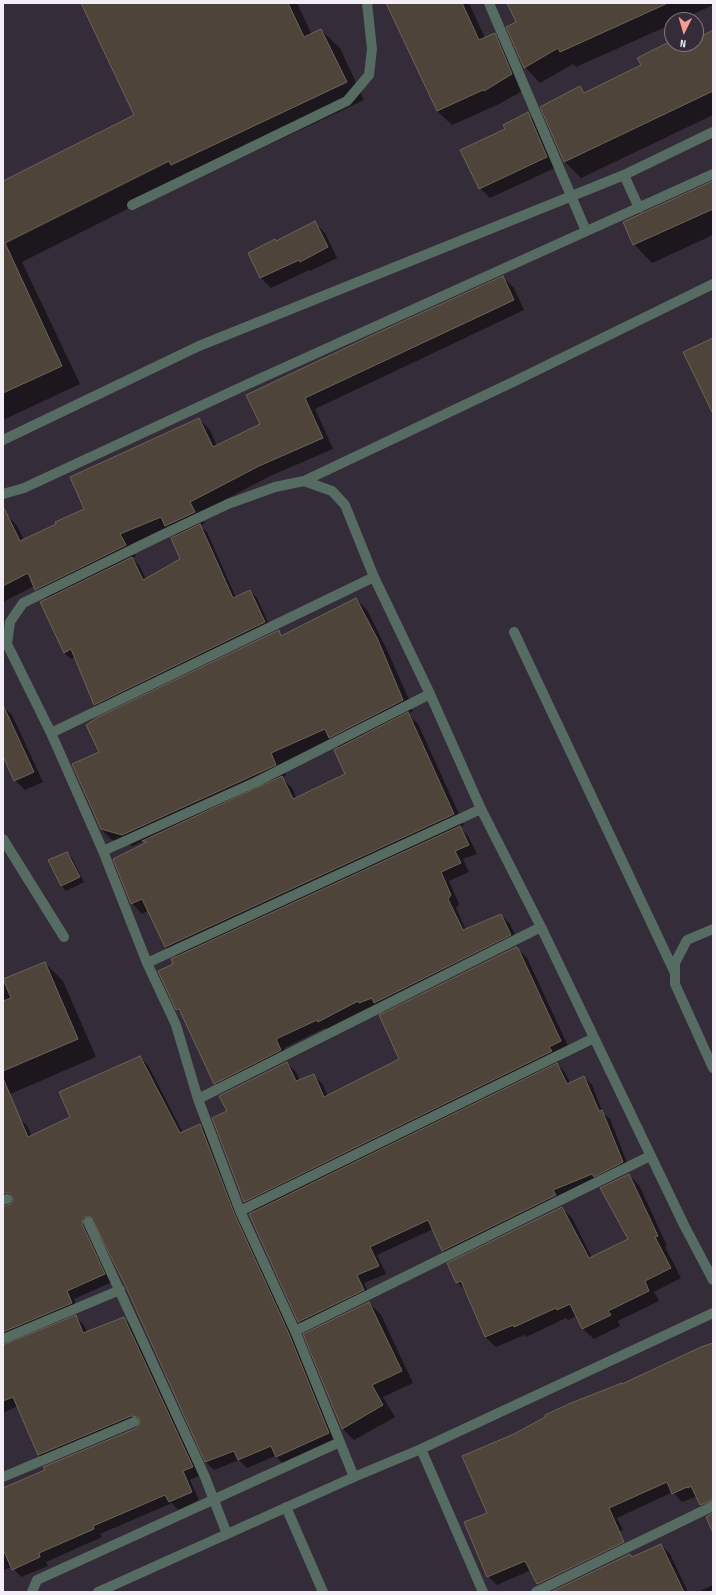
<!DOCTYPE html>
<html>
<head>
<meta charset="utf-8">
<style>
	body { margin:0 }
	#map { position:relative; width:716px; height:1595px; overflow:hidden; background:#342c38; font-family:"Sofia Sans Condensed",sans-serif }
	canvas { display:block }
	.frame { position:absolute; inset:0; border:4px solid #f3eef5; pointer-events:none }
	.north { position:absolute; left:664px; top:12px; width:40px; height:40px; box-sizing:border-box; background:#342c38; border:1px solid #807a84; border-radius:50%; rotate:185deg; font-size:11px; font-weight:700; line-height:16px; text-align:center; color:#f3eef5 }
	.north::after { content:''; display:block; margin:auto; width:14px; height:18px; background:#f59c95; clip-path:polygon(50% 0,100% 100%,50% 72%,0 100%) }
</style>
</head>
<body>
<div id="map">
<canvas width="716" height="1595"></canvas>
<div class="frame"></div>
<div class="north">N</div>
</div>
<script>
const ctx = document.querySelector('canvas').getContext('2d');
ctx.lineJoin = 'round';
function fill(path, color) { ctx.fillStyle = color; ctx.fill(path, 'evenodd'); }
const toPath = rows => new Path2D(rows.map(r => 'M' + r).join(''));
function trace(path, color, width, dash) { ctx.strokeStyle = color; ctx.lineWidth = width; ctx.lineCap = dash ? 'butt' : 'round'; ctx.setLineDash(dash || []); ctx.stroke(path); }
fill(toPath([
	[82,3,297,3,312,35,321,30,340,48,364,100,190,182,187,179,22,262,80,384,3,420,3,182,135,116],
	[387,3,469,3,485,38,494,34,509,48,526,89,499,104,452,125,437,111],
	[509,3,713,3,713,5,680,20,672,20,672,24,576,67,573,64,540,83,525,67,517,22],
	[713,32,713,115,581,178,565,162,580,88,586,93,643,66,670,42,677,49,687,44,696,44,696,40],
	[528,114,538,124,557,167,490,198,480,188,506,129],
	[713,182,713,235,652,263,634,244],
	[315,223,325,233,337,258,310,271,309,270,271,288,261,278,276,242],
	[503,277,514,288,524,310,315,409,333,449,270,476,200,513,205,523,200,526,207,532,236,598,250,591,257,598,271,629,101,712,94,705,76,657,71,659,64,653,47,600,34,586,3,602,3,517,7,515,17,526,24,540,58,524,86,509,199,419,210,430,217,446,261,424],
	[169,528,177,536,181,559,146,579,139,565,132,558,136,556,130,545],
	[356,599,367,610,388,652,411,704,410,705,413,711,408,714,418,724,464,825,459,827,468,836,477,854,463,859,469,872,449,881,459,904,456,908,466,930,501,915,510,924,519,944,384,1012,379,1007,327,1030,325,1028,284,1048,289,1059,223,1092,215,1083,183,1015,177,1010,175,965,177,958,166,947,149,910,142,914,132,903,146,844,143,841,133,846,112,840,101,829,101,752,278,632,283,636],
	[333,741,340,748,346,775,297,799,292,788,282,778,286,775,281,764],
	[3,706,12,715,43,782,25,790,15,780,3,754],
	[67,853,72,858,84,882,66,891,62,886,50,861],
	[518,949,527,958,570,1050,558,1056,560,1061,556,1063,565,1072,570,1083,584,1077,592,1085,603,1113,610,1119,630,1170,450,1259,443,1251,433,1229,377,1255,386,1274,364,1283,371,1298,307,1329,299,1322,250,1215,255,1212,244,1201,228,1112,287,1063,296,1072,300,1081,314,1075,323,1085,328,1096,400,1059],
	[45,963,63,981,96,1057,3,1097,3,981],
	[140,1057,148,1065,183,1133,200,1125,208,1133,297,1343,337,1441,285,1465,275,1456,247,1468,239,1460,214,1470,206,1462,97,1224,94,1224,112,1282,74,1299,79,1311,9,1341,6,1344,5,1346,76,1317,84,1325,87,1332,124,1318,132,1326,201,1475,190,1480,199,1500,178,1510,172,1503,100,1534,102,1537,46,1562,48,1566,21,1577,12,1567,3,1570,3,1489,137,1429,142,1423,47,1463,39,1455,18,1406,3,1413,3,1126,20,1119,28,1127,32,1137,71,1117],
	[13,1201,13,1204,4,1208,10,1202],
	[629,1175,639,1185,667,1246,665,1247,681,1278,654,1292,659,1301,618,1321,620,1326,594,1339,583,1329,577,1316,568,1320,566,1318,526,1337,524,1335,496,1347,485,1337,467,1292,457,1282,562,1208,572,1218,592,1258,629,1240],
	[369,1303,381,1315,413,1383,383,1397,395,1417,354,1440,342,1428],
	[713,1344,713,1490,682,1502,673,1492,617,1518,623,1530,497,1585,488,1576,488,1513,514,1434],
	[661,1545,670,1554,688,1592,554,1592],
	[713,1585,713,1592,698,1592]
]), '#0007');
const building = toPath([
	[81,3,288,3,304,37,321,29,347,82,171,165,169,161,5,243,62,366,3,393,3,181,134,115,81,3],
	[386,3,462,3,479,40,495,33,512,74,484,91,483,90,437,111,386,3],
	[507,3,668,3,560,52,558,48,524,68,506,27,516,22,507,3],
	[713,30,713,91,564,162,540,107,580,86,584,93,641,65,637,58,671,41,675,49,685,44,696,44,696,39,713,30],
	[528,112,547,157,479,189,460,150,505,129,503,125,528,112],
	[713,181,713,209,633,245,623,222,713,181],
	[315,221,328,247,300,262,299,260,260,278,248,253,275,239,276,241,315,221],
	[503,276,514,300,305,398,323,438,259,466,190,502,195,512,165,526,161,517,120,534,126,545,35,590,28,573,3,586,3,506,20,541,56,524,55,522,84,509,70,477,199,418,213,447,260,424,246,395,375,334,503,276],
	[713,338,713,414,683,352,713,338],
	[200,524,233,598,250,590,265,622,94,705,71,649,64,653,40,602,132,557,143,580,180,559,171,538,200,524],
	[356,598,378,640,403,700,329,738,325,729,271,753,276,765,122,835,101,829,72,764,99,752,86,725,98,717,279,630,281,636,356,598],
	[3,705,34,772,14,781,3,756,3,705],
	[408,712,454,814,165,947,142,899,131,904,113,859,147,842,142,841,282,776,293,799,345,774,334,750,408,712],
	[460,826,469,845,455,851,461,863,441,872,451,895,448,899,463,930,501,914,511,935,374,1003,372,998,359,1003,358,1001,318,1022,317,1020,276,1039,281,1050,214,1084,179,1009,176,1010,158,971,173,964,171,959,460,826],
	[67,852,80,877,61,886,48,860,67,852],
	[516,947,517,948,518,948,561,1041,549,1047,552,1051,244,1202,212,1118,227,1111,219,1096,287,1062,296,1081,314,1074,324,1097,399,1059,379,1015,516,947],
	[45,962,78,1039,3,1071,3,1001,11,998,3,979,45,962],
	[140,1056,180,1133,200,1124,234,1213,289,1334,329,1433,276,1457,271,1446,238,1460,234,1451,205,1462,126,1287,91,1217,88,1216,83,1218,82,1224,105,1274,67,1291,72,1303,3,1332,3,1206,11,1204,13,1198,9,1193,3,1193,3,1078,28,1137,70,1117,59,1092,140,1056],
	[557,1063,567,1084,584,1076,599,1111,602,1110,623,1162,594,1177,592,1174,553,1190,556,1195,442,1251,428,1220,370,1247,379,1266,357,1275,364,1290,298,1322,249,1214,557,1063],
	[629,1174,658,1236,655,1237,671,1268,645,1281,649,1291,608,1311,611,1315,582,1329,570,1304,557,1310,556,1308,514,1327,513,1325,485,1337,461,1281,456,1283,447,1263,562,1207,589,1258,628,1239,600,1188,629,1174],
	[369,1302,402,1371,372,1385,383,1405,342,1429,303,1334,369,1302],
	[76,1315,83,1333,124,1317,193,1467,183,1471,192,1492,169,1502,165,1495,93,1526,94,1529,39,1553,40,1557,12,1570,3,1549,3,1488,45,1470,43,1467,137,1428,140,1423,138,1417,131,1416,38,1455,13,1397,3,1401,3,1345,76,1315],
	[713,1343,713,1500,700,1505,691,1486,688,1488,687,1487,672,1494,667,1482,609,1508,624,1542,537,1584,525,1561,487,1577,464,1522,487,1513,462,1456,514,1434,545,1417,545,1415,571,1403,622,1383,622,1384,701,1347,713,1343],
	[713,1513,713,1533,706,1517,713,1513],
	[661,1544,684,1592,551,1592,630,1554,632,1557,661,1544]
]);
fill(building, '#4e4439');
trace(building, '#6d6357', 1);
trace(toPath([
	[489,3,586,231],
	[624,175,639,208],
	[132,205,347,101,369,75,372,49,367,3],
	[3,440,199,346,624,175,713,132],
	[304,481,513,382,713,284],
	[3,494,24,488,248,384,713,174],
	[514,632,675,973],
	[51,733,374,577],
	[3,839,64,937],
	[103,851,256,782,430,694],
	[713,929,687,940,675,963,675,984,713,1068],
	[147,963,481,809],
	[198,1099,541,927],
	[3,1200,7,1199],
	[240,1211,594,1038],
	[88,1222,205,1477,227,1534],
	[295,1331,650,1156],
	[3,1339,120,1290],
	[421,1449,483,1592],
	[3,1477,134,1422],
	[354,1477,295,1331,240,1211,198,1099,176,1025,147,963,103,851,51,733,7,644,10,622,23,603,160,536,228,504,275,487,304,481,332,491,345,505,374,577,430,694,481,809,541,927,684,1225,713,1280],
	[286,1507,323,1592],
	[32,1592,37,1580,340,1442],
	[98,1592,354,1477,421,1449,713,1313],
	[536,1592,713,1506]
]), '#566b61', 10);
</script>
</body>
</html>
